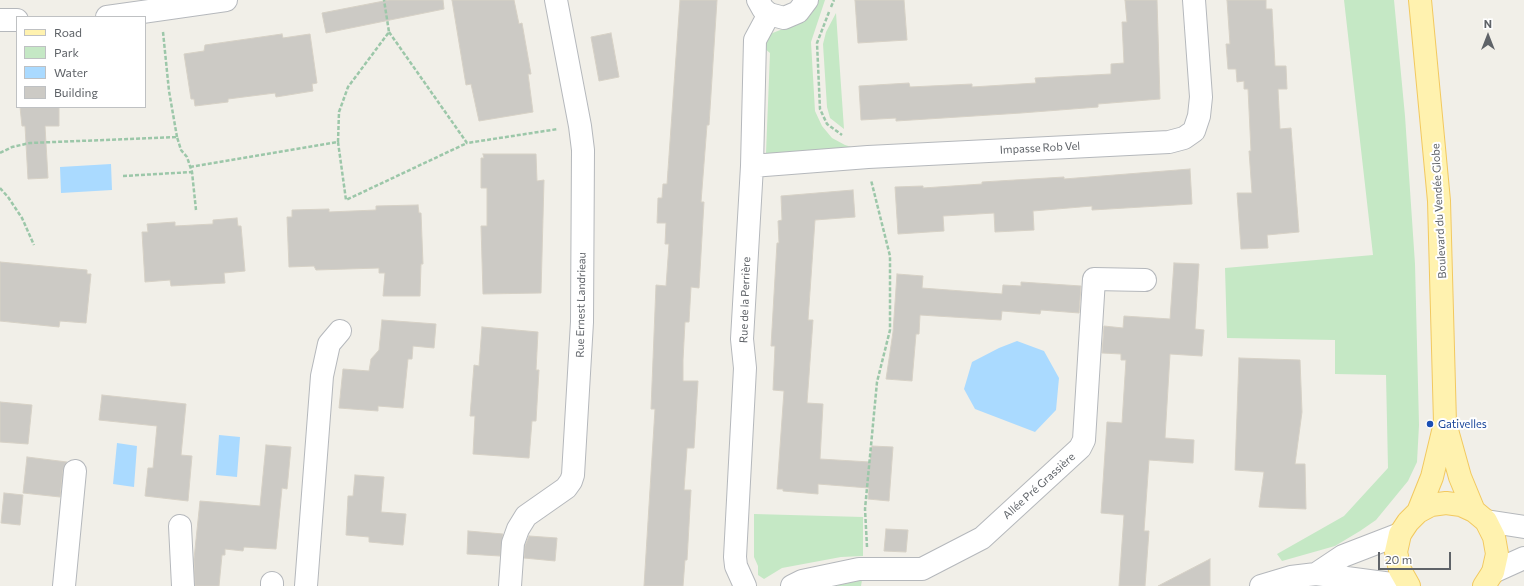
<!DOCTYPE html>
<html>
<head>
<meta charset="utf-8">
<style>
	body { margin:0 }
	#map { position:relative; width:1524px; height:586px; overflow:hidden; background:#f1efe8; font-family:Commissioner,sans-serif }
	canvas { display:block }
	.legend { position:absolute; left:16px; top:16px; width:130px; height:92px; box-sizing:border-box; background:#fff; border:1px solid #bfc1c3; margin:0; padding:5px 7px; list-style:none; font-size:12px; color:#5f6368 }
	.legend li { display:flex; align-items:center; gap:8px; height:20px }
	.legend b { width:20px; border:1px solid #bfc1c3 }
	.north { position:absolute; left:1468px; top:16px; width:40px; height:40px; -webkit-text-stroke:3px #fff; paint-order:stroke; rotate:0deg; font-size:11px; font-weight:700; line-height:16px; text-align:center; color:#5f6368 }
	.north::after { content:''; display:block; margin:auto; width:14px; height:18px; background:#5f6368; clip-path:polygon(50% 0,100% 100%,50% 72%,0 100%) }
	.scale { position:absolute; left:1378px; top:552px; width:73px; height:18px; box-sizing:border-box; border:2px solid #5f6368; border-top:0; padding-left:5px; font-size:12px; line-height:14px; white-space:nowrap; color:#5f6368; -webkit-text-stroke:3px #fff; paint-order:stroke }
</style>
</head>
<body>
<div id="map">
<canvas width="1524" height="586"></canvas>
<ul class="legend">
<li><b style="height:5px;background:#fff2af"></b>Road</li>
<li><b style="height:11px;background:#c5e8c5"></b>Park</li>
<li><b style="height:11px;background:#aadaff"></b>Water</li>
<li><b style="height:11px;background:#cccac5"></b>Building</li>
</ul>
<div class="north">N</div>
<div class="scale">20 m</div>
</div>
<script>
const ctx = document.querySelector('canvas').getContext('2d');
ctx.lineJoin = 'round';
function fill(path, color) { ctx.fillStyle = color; ctx.fill(path, 'evenodd'); }
const toPath = rows => new Path2D(rows.map(r => 'M' + r).join(''));
function trace(path, color, width, dash) { ctx.strokeStyle = color; ctx.lineWidth = width; ctx.lineCap = dash ? 'butt' : 'round'; ctx.setLineDash(dash || []); ctx.stroke(path); }
function drawText(font, color, halo, rows, align = 'center') {
  ctx.font = font + ' Commissioner,sans-serif'; ctx.lineWidth = 4; ctx.setLineDash([]); ctx.textBaseline = 'middle'; ctx.strokeStyle = halo; ctx.fillStyle = color; for (const [text, x, y, turn = 0] of rows) {
    ctx.save(); ctx.translate(x, y); ctx.rotate((+turn || 0) * Math.PI / 180); ctx.textAlign = isNaN(turn) ? turn : align; if (halo) ctx.strokeText(text, 0, 0); ctx.fillText(text, 0, 0); ctx.restore();
  }
}
fill(toPath([
	[818,0,825,0,811,42,815,111,822,126,832,138,845,145,858,149,779,156,766,153,770,53,764,48,770,34,806,20,812,13],
	[1344,0,1394,0,1405,116,1415,264,1419,425,1417,462,1408,481,1376,520,1360,531,1335,546,1282,561,1277,554,1344,516,1388,468,1386,375,1335,374,1335,340,1227,338,1225,268,1373,255],
	[836,13,844,129,830,118,827,107,823,44,826,32],
	[754,514,863,517,863,556,841,557,782,568,764,579,758,575,758,566,754,557],
	[862,580,861,586,832,586,834,586]
]), '#c5e8c5');
fill(toPath([
	[111,164,112,190,61,193,60,167],
	[1017,341,1044,351,1059,378,1056,410,1035,432,975,409,964,389,972,362,999,348],
	[219,435,240,437,237,477,216,475],
	[117,443,137,446,134,487,113,484]
]), '#aadaff');
const building = toPath([
	[389,0,443,0,444,9,326,33,322,13,389,0],
	[452,0,514,0,519,24,522,23,531,74,528,74,533,112,479,121,471,84,466,85,452,0],
	[680,0,717,0,709,125,707,125,701,202,704,202,699,288,691,287,689,322,685,322,683,360,683,381,698,381,694,448,687,448,684,490,691,490,687,560,685,560,683,586,644,586,655,409,651,409,656,285,666,286,669,244,665,244,666,223,657,223,658,198,662,198,663,184,667,184,680,0],
	[855,0,904,0,907,40,858,43,855,0],
	[1125,0,1157,0,1160,99,1098,104,1098,107,1021,113,896,121,896,118,861,120,859,86,909,83,910,87,972,84,972,87,1036,83,1035,78,1111,74,1111,64,1124,63,1122,22,1127,22,1125,0],
	[1227,0,1266,0,1266,9,1272,9,1275,66,1286,66,1287,89,1278,89,1280,129,1291,128,1299,232,1267,235,1268,248,1241,249,1237,193,1252,193,1249,151,1251,151,1248,89,1244,89,1244,81,1237,82,1236,69,1228,69,1226,44,1230,44,1227,0],
	[611,33,619,77,599,81,591,37,611,33],
	[282,34,283,38,310,34,317,83,312,84,313,91,276,97,275,93,228,99,228,102,195,106,194,99,191,99,184,54,204,51,205,45,282,34],
	[20,107,59,107,59,126,45,126,48,178,28,179,25,126,22,126,20,107],
	[483,154,536,154,537,181,544,180,541,293,483,294,481,226,487,226,487,188,481,188,481,158,484,158,483,154],
	[1190,169,1192,204,1092,210,1092,206,1033,211,1034,230,995,232,994,213,943,216,944,231,898,234,895,187,923,186,923,188,982,184,982,182,1064,177,1064,179,1190,169],
	[853,190,855,217,815,220,808,320,813,320,807,403,823,404,820,459,870,462,872,446,893,447,889,501,868,499,869,488,818,484,818,494,783,491,783,489,777,489,784,391,773,390,775,346,771,346,777,243,779,243,778,221,782,220,781,196,853,190],
	[418,205,419,213,421,213,423,264,421,264,420,296,383,296,385,273,379,273,379,268,316,270,314,266,289,267,287,217,292,217,292,210,329,209,329,212,376,210,376,206,418,205],
	[237,218,238,226,241,226,245,271,224,273,225,283,171,286,170,280,145,282,142,232,148,232,147,224,175,222,175,226,213,224,213,220,237,218],
	[0,262,87,270,87,274,91,274,86,323,60,321,59,327,0,321,0,262],
	[1174,263,1199,264,1195,329,1204,330,1202,356,1170,354,1165,438,1194,440,1193,463,1149,460,1144,531,1149,531,1145,586,1119,586,1124,515,1101,513,1107,422,1122,423,1126,360,1121,360,1121,354,1102,353,1104,326,1123,328,1124,316,1170,319,1174,263],
	[897,274,923,276,922,288,1002,294,1003,285,1021,286,1021,282,1081,286,1079,313,1041,310,1040,314,1002,311,1001,320,920,315,919,334,916,334,912,381,886,379,893,332,897,274],
	[382,320,436,324,434,348,413,346,412,359,408,359,403,408,378,406,378,411,339,408,343,369,369,371,371,359,379,350,382,320],
	[482,327,538,332,536,370,539,370,536,421,532,421,529,458,473,454,475,416,470,416,474,365,479,366,482,327],
	[1239,358,1300,360,1302,412,1295,464,1305,464,1306,509,1259,507,1264,472,1235,470,1239,358],
	[102,395,186,404,181,455,192,456,188,501,145,496,148,468,153,468,157,426,99,420,102,395],
	[0,402,32,405,28,444,0,442,0,402],
	[266,445,291,447,287,489,282,488,276,549,244,547,243,551,225,549,225,555,222,555,219,586,195,586,194,559,200,501,260,506,266,445],
	[27,457,67,462,63,470,60,497,23,493,27,457],
	[355,475,384,477,381,512,406,514,403,545,369,542,369,537,346,535,348,496,353,496,355,475],
	[4,493,23,495,20,525,1,523,4,493],
	[886,529,908,530,906,552,884,551,886,529],
	[468,531,503,534,500,556,467,554,468,531],
	[529,536,557,538,555,561,524,558,525,546,529,536],
	[1210,559,1210,586,1158,586,1210,559]
]);
fill(building, '#cccac5');
trace(building, '#d6d1c6', 1);
const minor = toPath([
	[758,0,763,9,769,14,784,18,798,12,807,0],
	[107,17,226,0],
	[0,20,17,20],
	[752,166,868,157,1169,142,1184,138,1194,131,1199,116,1201,97,1194,0],
	[1486,521,1524,527],
	[180,526,183,586],
	[1493,572,1524,558],
	[1316,574,1343,556,1400,534],
	[272,583,272,586],
	[64,586,75,471],
	[306,586,322,376,329,344,340,331],
	[510,586,513,543,518,529,526,516,566,488,571,481,573,475,582,322,583,150,580,126,556,0],
	[745,586,736,566,735,557,745,368,742,339,752,166,755,40,769,14],
	[792,586,802,581,859,569,922,569,982,538,1080,448,1084,440,1094,279,1145,280],
	[1261,586,1291,577,1316,574,1407,586]
]);
const major = toPath([
	[1445,423,1460,477,1474,511],
	[1418,512,1432,477,1445,423,1439,201,1420,0],
	[1409,586,1400,570,1396,552,1400,534,1408,522,1418,512,1431,505,1446,503,1461,505,1474,511,1486,521,1494,537,1497,554,1493,572,1484,586]
]);
trace(minor, '#b5b8bc', 24);
trace(major, '#f2c960', 24);
trace(toPath([
	[831,7,834,0],
	[829,12,817,43,820,109,827,124,842,135],
	[163,32,169,91,177,137],
	[389,32,467,143,558,129],
	[338,142,339,112,348,87,389,32,384,0],
	[0,153,12,147,30,143,177,137,181,150,187,157,192,172,196,210],
	[190,167,338,142,346,200,467,143],
	[123,176,192,172],
	[0,188,8,197,22,218,34,245],
	[867,547,865,509,877,382,890,330,890,256,871,180]
]), '#9cc7a9', 2.5, [4, 2]);
trace(minor, '#fff', 22);
trace(major, '#fff2af', 22);
for (const [x, y, r, color] of [
	[1430,424,4,"#1a4fb4"]
]) { const dot = new Path2D(); dot.arc(x, y, r, 0, 2 * Math.PI); ctx.fillStyle = color; ctx.fill(dot); trace(dot, '#fff', 1.5); }
drawText('11px', '#5f6368', '#fff', [
	["Impasse Rob Vel",1040,148,-3],
	["Boulevard du Vendée Globe",1439,211,-93],
	["Rue de la Perrière",745,300,-88],
	["Rue Ernest Landrieau",581,305,-89],
	["Allée Pré Grassière",1039,486,-42]
]);
drawText('11px', '#164399', '#fff', [
	["Gativelles",1438,424]
], 'left');
</script>
</body>
</html>
